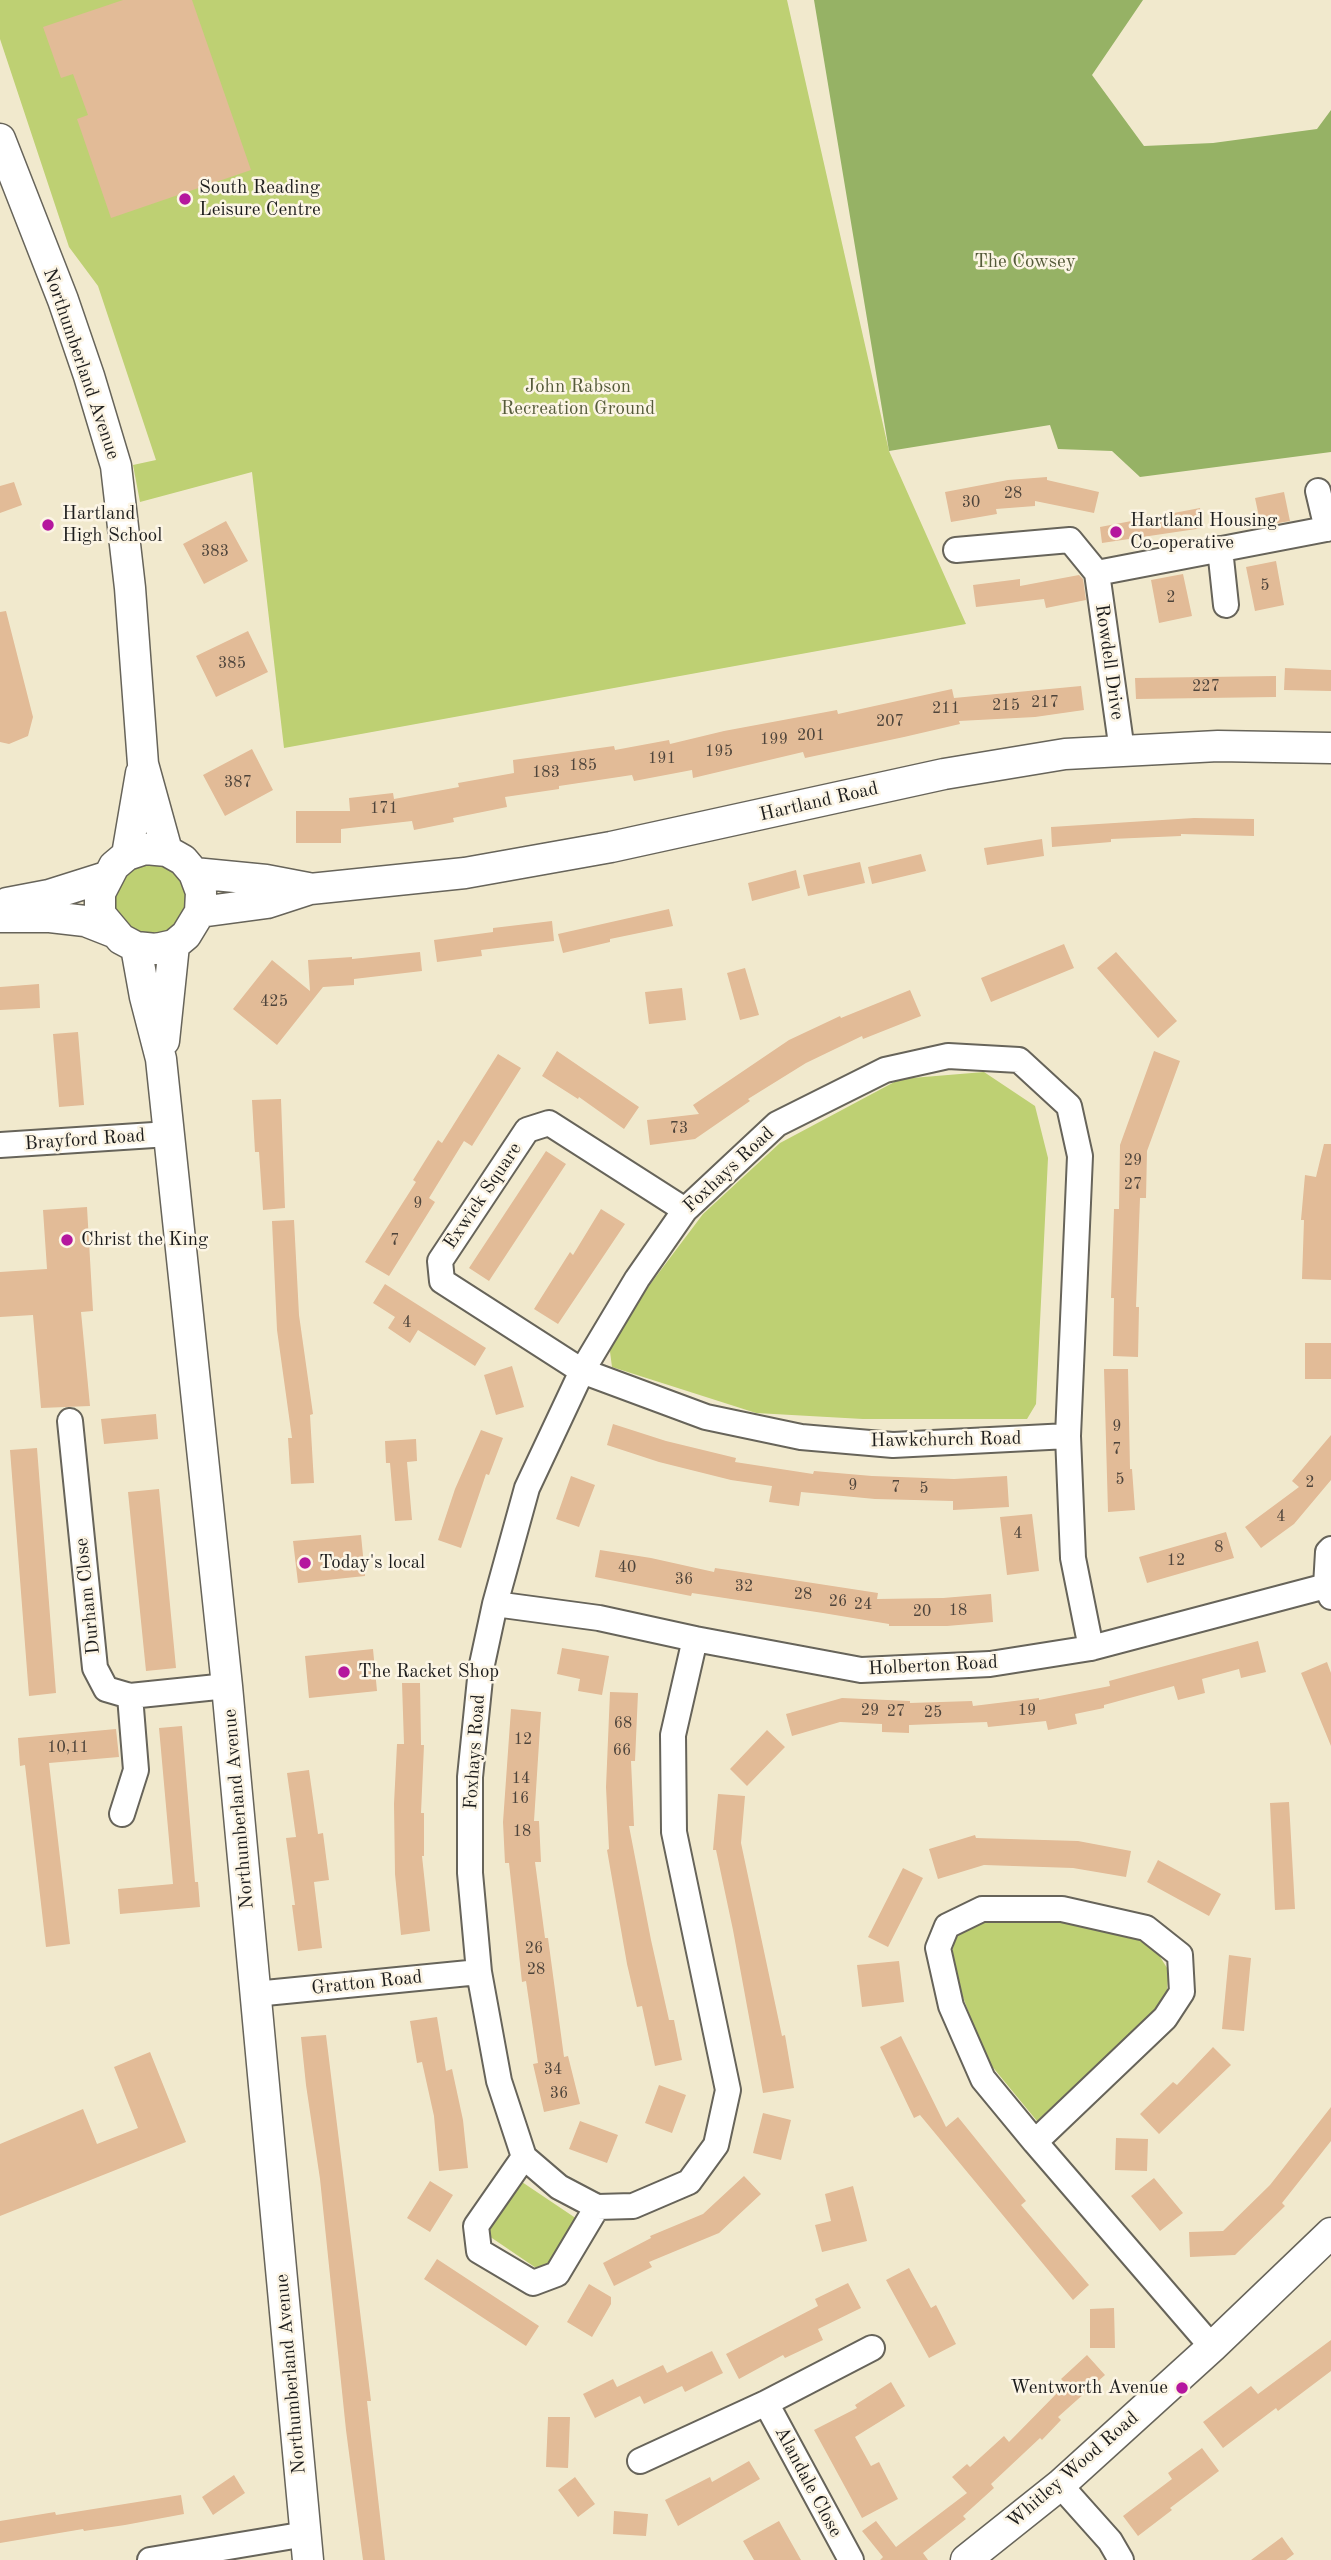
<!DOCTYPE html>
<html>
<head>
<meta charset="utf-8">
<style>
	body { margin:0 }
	canvas { display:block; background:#f1e9cd }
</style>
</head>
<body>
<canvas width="1331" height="2560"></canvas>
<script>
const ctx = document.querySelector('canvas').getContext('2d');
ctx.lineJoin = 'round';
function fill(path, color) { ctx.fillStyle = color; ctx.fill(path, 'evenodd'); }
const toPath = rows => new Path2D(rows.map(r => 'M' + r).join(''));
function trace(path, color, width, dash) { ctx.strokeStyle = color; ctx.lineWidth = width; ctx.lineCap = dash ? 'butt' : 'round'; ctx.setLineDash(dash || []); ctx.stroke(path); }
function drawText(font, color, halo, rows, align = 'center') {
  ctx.font = font + ' "Old Standard TT",serif'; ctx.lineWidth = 5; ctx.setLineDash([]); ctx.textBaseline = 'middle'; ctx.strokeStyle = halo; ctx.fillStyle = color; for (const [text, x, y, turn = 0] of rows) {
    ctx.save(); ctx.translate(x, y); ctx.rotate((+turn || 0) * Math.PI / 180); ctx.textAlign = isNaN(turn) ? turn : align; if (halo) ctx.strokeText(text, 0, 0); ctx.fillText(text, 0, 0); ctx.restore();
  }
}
fill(toPath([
	[0,0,787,0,889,451,966,624,284,748,252,472,140,502,133,465,156,460,98,286,69,247,0,39],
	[143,860,169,865,186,885,186,910,171,930,160,935,135,934,112,906,114,882],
	[984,1072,1035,1106,1048,1158,1036,1404,1027,1419,863,1419,756,1413,612,1367,609,1344,627,1315,703,1214,780,1143,900,1079],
	[1066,1919,1150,1941,1169,1971,1166,1999,1037,2121,986,2059,950,1962,956,1935,989,1920],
	[522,2182,580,2221,545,2274,486,2234]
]), '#bed073');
fill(toPath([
	[814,0,1143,0,1092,75,1144,146,1213,143,1317,129,1331,110,1331,452,1140,477,1112,451,1058,449,1050,425,889,451]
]), '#96b265');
fill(toPath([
	[123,0,192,0,251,170,111,218,77,119,88,115,73,74,61,78,43,27],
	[1047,477,1047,480,1099,492,1094,513,1035,501,1035,506,996,509,997,514,951,522,945,492,1008,480],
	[14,482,22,505,0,513,0,486],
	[1284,492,1290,521,1261,526,1255,498],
	[1200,508,1203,528,1102,543,1100,527],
	[226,521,248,561,204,584,183,544],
	[1276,561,1284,605,1255,611,1246,567],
	[1183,574,1192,616,1159,623,1151,580],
	[1079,575,1083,579,1086,600,1046,608,1044,599,976,607,973,585,1020,579,1020,586],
	[6,611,33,717,28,736,9,744,0,742,0,612],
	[248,631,268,672,216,697,196,656],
	[1285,668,1331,670,1331,691,1284,690],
	[1276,676,1276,697,1136,699,1135,678],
	[1081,686,1084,710,1035,717,959,721,960,724,904,737,805,758,803,752,693,778,692,770,634,781,632,775,559,786,559,789,505,797,507,807,453,818,454,822,414,830,412,821,341,829,341,843,296,843,296,811,350,811,349,798,393,793,394,799,459,787,458,783,514,773,513,760,614,746,615,750,669,740,670,744,724,731,837,710,838,714,952,689,954,698],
	[252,749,273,790,225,816,203,775],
	[1194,818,1254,819,1254,836,1181,834,1181,836,1111,839,1111,842,1052,847,1051,827],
	[1042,839,1044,856,987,865,984,848],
	[921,854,926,871,872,884,868,867],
	[860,862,865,883,808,896,803,875],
	[796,870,800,888,752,901,748,883],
	[669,909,673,926,610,939,610,942,563,953,558,934],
	[552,921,554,941,481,950,482,956,437,962,434,940,493,932,493,928],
	[1064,944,1074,968,991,1002,981,978],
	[420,952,422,971,354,979,354,985,323,987,277,1045,233,1009,272,960,310,991,308,960,352,957,352,959],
	[1116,952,1177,1021,1158,1038,1097,968],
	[745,968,759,1015,740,1020,727,973],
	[39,984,40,1008,0,1010,0,987],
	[682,988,686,1020,649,1024,645,992],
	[910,990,921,1016,863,1039,862,1036,806,1063,748,1099,750,1101,695,1139,650,1145,647,1120,699,1114,693,1105,789,1040,840,1016,841,1018],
	[78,1032,84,1105,59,1107,53,1034],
	[557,1051,639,1107,624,1129,579,1097,578,1099,542,1076],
	[1154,1051,1180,1061,1147,1151,1146,1198,1140,1198,1136,1307,1139,1307,1138,1357,1113,1356,1114,1298,1111,1298,1114,1209,1119,1209,1120,1145],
	[498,1054,521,1068,472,1146,464,1141,429,1198,435,1202,389,1276,365,1262,416,1182,413,1180,438,1140,442,1143],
	[281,1099,285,1208,263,1210,259,1152,255,1152,252,1100],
	[1324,1144,1331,1144,1331,1280,1302,1279,1304,1220,1301,1220,1305,1175,1316,1177],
	[546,1151,566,1164,489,1281,469,1268],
	[87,1207,93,1311,81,1312,90,1406,41,1408,33,1315,0,1317,0,1272,47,1269,43,1210],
	[601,1209,625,1224,558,1324,534,1309,570,1252,573,1255],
	[294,1220,299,1315,313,1414,310,1415,314,1483,291,1484,288,1438,292,1438,277,1330,272,1221],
	[385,1284,486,1348,475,1366,418,1330,410,1343,388,1328,395,1317,373,1303],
	[1305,1343,1331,1343,1331,1379,1305,1379],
	[512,1366,524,1407,496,1415,484,1375],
	[1104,1369,1128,1369,1130,1469,1132,1469,1135,1510,1108,1512],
	[156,1414,158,1439,104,1444,101,1419],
	[613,1424,666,1441,736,1458,735,1462,813,1474,814,1471,872,1476,954,1479,1007,1476,1009,1507,953,1510,953,1501,875,1499,801,1492,799,1506,769,1502,772,1486,731,1480,659,1462,607,1445],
	[481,1430,503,1438,489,1475,486,1474,461,1548,438,1540,455,1489],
	[1331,1435,1331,1480,1294,1524,1261,1548,1245,1527,1299,1487,1292,1481],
	[416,1439,417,1461,407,1462,412,1520,395,1521,390,1463,386,1463,385,1441],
	[37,1448,56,1693,29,1696,10,1450],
	[571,1476,595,1485,579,1527,556,1519],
	[159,1489,176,1668,146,1671,128,1492],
	[1032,1514,1039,1571,1007,1575,1000,1517],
	[1226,1532,1234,1558,1147,1583,1139,1557],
	[361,1535,365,1576,298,1583,293,1541],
	[600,1550,651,1558,714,1572,715,1568,878,1593,877,1599,943,1598,991,1594,993,1622,947,1626,889,1626,889,1624,823,1613,692,1593,691,1596,595,1577],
	[1258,1641,1266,1672,1241,1678,1239,1669,1202,1679,1205,1693,1178,1700,1174,1686,1104,1705,1104,1708,1075,1714,1077,1724,1048,1730,1046,1721,988,1727,987,1722,909,1725,909,1733,882,1732,882,1724,840,1722,792,1736,786,1714,842,1698,910,1701,910,1703,972,1701,973,1706,1039,1698,1039,1700,1110,1686,1109,1681],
	[562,1648,609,1656,602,1695,578,1691,580,1679,557,1674],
	[373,1649,377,1691,309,1698,305,1656],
	[1327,1662,1331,1673,1331,1746,1301,1673],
	[402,1683,420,1683,421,1745,424,1745,421,1813,424,1813,424,1856,422,1856,430,1931,401,1935,395,1874,394,1804,397,1744,404,1744],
	[610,1692,638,1693,635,1761,631,1761,634,1826,629,1826,651,1940,669,2020,674,2020,682,2060,655,2066,642,2006,637,2007,627,1964,607,1850,609,1849,606,1787],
	[511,1709,541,1712,534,1821,539,1821,541,1862,535,1862,545,1938,548,1938,564,2057,568,2056,580,2104,544,2112,533,2064,538,2063,526,1981,522,1982,509,1863,505,1863,503,1822],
	[182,1726,195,1882,198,1882,200,1907,120,1914,118,1889,173,1884,159,1728],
	[116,1729,119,1757,49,1763,70,1944,46,1947,25,1765,20,1766,18,1738],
	[767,1730,785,1747,747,1786,730,1769],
	[309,1770,318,1834,323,1833,329,1880,314,1882,322,1948,298,1951,292,1905,295,1905,286,1838,296,1837,287,1773],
	[718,1794,745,1796,741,1843,782,2036,785,2035,794,2088,763,2093,733,1930,716,1850,713,1850],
	[1289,1802,1295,1909,1275,1910,1270,1803],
	[975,1835,976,1838,1078,1841,1131,1851,1126,1877,1073,1868,984,1865,938,1879,929,1849],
	[1158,1860,1221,1894,1209,1916,1147,1882],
	[903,1868,923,1878,888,1947,868,1937],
	[1229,1955,1251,1958,1244,2031,1222,2029],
	[899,1961,904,2002,862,2007,857,1965],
	[437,2017,446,2071,452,2069,463,2120,468,2168,439,2171,434,2116,422,2062,417,2063,410,2021],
	[326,2035,371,2401,367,2401,385,2560,363,2560,346,2430,320,2179,306,2085,301,2037],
	[901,2036,946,2127,958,2117,1026,2201,1021,2205,1089,2285,1073,2300,920,2115,914,2118,880,2047],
	[1213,2047,1231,2065,1159,2134,1140,2114,1173,2082,1177,2085],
	[150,2052,186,2142,0,2216,0,2144,83,2109,97,2144,138,2128,114,2067],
	[659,2085,686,2095,672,2133,645,2123],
	[1331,2107,1331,2141,1282,2203,1285,2206,1235,2255,1190,2257,1189,2232,1223,2231,1270,2185],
	[763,2113,791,2120,781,2160,753,2153],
	[580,2121,618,2135,607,2163,569,2149],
	[1116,2138,1148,2139,1147,2171,1115,2170],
	[744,2176,761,2194,719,2233,649,2262,652,2267,614,2286,603,2263,651,2238,650,2236,703,2214],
	[1154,2178,1183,2213,1160,2231,1131,2196],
	[430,2181,453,2195,430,2232,407,2218],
	[853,2186,867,2241,822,2252,815,2225,831,2221,825,2194],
	[437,2259,539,2326,526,2346,424,2279],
	[909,2268,931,2308,936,2305,956,2344,929,2358,886,2280],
	[848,2283,861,2308,818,2329,823,2340,785,2358,783,2355,739,2379,726,2354,818,2306,815,2299],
	[589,2284,611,2297,611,2304,592,2337,567,2322],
	[1114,2308,1115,2348,1090,2348,1090,2309],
	[1331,2340,1331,2371,1278,2411,1276,2408,1223,2448,1203,2422,1251,2386,1258,2394],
	[712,2351,723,2373,685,2392,682,2386,644,2404,640,2396,595,2418,583,2394,613,2379,617,2387,663,2365,667,2373],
	[1087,2355,1105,2375,1058,2417,1061,2420,1042,2440,1040,2438,991,2484,994,2488,963,2516,966,2519,923,2553,928,2560,880,2560,883,2557,862,2531,876,2521,896,2547,967,2493,952,2477,967,2464,970,2467,1004,2436,1009,2442,1066,2384,1061,2379],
	[891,2382,905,2406,855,2437,871,2466,879,2462,898,2499,862,2518,814,2430,857,2408,855,2405],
	[548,2417,570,2417,568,2468,546,2467],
	[1202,2448,1219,2471,1170,2508,1172,2510,1138,2536,1123,2516,1172,2479,1168,2473],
	[749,2461,760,2479,678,2526,665,2500,710,2477,712,2482],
	[234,2475,245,2493,213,2515,202,2497],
	[575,2477,595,2504,578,2517,558,2490],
	[181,2495,184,2514,125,2525,84,2531,83,2529,0,2543,0,2521,55,2512,56,2515],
	[614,2511,648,2514,646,2536,613,2534],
	[779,2521,801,2560,754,2560,743,2541],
	[1282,2537,1294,2554,1286,2560,1251,2560]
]), '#e2bb97');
const minor = toPath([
	[1318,491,1327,529],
	[1220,549,1226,605],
	[956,550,1070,540,1097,573,1331,528],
	[1097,573,1122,751],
	[0,1145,169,1134],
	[685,1210,549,1123,527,1130,440,1261,442,1281,582,1371,706,1417,801,1437,893,1445,1068,1436],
	[70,1421,95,1668,106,1689,130,1696,227,1686],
	[1331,1549,1328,1552,1326,1586,1331,1597],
	[495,1604,599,1618,695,1639,861,1670,990,1664,1091,1648,1326,1586],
	[695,1639,673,1735,674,1832,728,2090,716,2145,689,2182,633,2206,597,2207,559,2187,524,2157,499,2081,479,1972,470,1873,470,1777,481,1669,495,1604,527,1488,582,1371,637,1279,685,1210,777,1124,885,1070,948,1056,1019,1060,1069,1106,1080,1156,1068,1436,1073,1558,1091,1648],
	[122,1814,136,1770,130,1696],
	[255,1994,479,1972],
	[1035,2142,1165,2018,1182,1992,1180,1955,1146,1928,1062,1909,982,1909,947,1926,938,1948,951,2006,983,2079,1035,2142,1212,2347],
	[524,2157,476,2226,479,2251,533,2283,557,2274,597,2207],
	[766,2403,851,2560],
	[640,2461,766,2403,872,2348],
	[1060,2485,1110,2541,1121,2560],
	[150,2560,306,2534]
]);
const tertiary = toPath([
	[0,139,63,300,89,376,116,466,130,588,143,764,167,851],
	[145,849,167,851,183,860,194,873,201,892,200,912,186,935,174,945,156,949,136,947,121,939,100,914,100,893,114,866,127,855,145,849],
	[127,855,141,773],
	[194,873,266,880,308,888],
	[7,903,49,895,106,877],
	[200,912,267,903,310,889,465,873,611,847,944,774,1065,754,1218,746,1331,748],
	[0,917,50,917,85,921,113,932],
	[136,947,145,997,161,1059,227,1686,308,2560],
	[164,1041,174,945],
	[966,2560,1060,2485,1212,2347,1331,2233]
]);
trace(minor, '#67645a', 28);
trace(tertiary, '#67645a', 33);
trace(minor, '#fff', 24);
trace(tertiary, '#fff', 30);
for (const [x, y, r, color] of [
	[185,199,7,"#b5179e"],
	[48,525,7,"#b5179e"],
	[1116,532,7,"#b5179e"],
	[67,1240,7,"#b5179e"],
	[305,1563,7,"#b5179e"],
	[344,1672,7,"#b5179e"],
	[1182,2388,7,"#b5179e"]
]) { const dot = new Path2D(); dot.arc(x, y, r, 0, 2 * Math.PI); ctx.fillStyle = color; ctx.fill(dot); trace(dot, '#fcf5e5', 2.5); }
drawText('16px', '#4e443b', null, [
	["28",1013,494],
	["30",971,503],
	["383",215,552],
	["5",1265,586],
	["2",1171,598],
	["385",232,664],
	["227",1206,687],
	["217",1045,703],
	["215",1006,706],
	["211",946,709],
	["207",890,722],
	["201",811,736],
	["199",774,740],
	["195",719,752],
	["191",662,759],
	["185",583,766],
	["183",546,773],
	["387",238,783],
	["171",384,809],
	["425",274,1002],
	["73",679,1129],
	["29",1133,1161],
	["27",1133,1185],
	["9",418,1204],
	["7",395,1241],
	["4",407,1323],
	["9",1117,1427],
	["7",1117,1450],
	["5",1120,1480],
	["2",1310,1483],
	["9",853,1486],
	["7",896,1488],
	["5",924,1489],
	["4",1281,1517],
	["4",1018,1534],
	["8",1219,1548],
	["12",1176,1561],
	["40",627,1568],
	["36",684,1580],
	["32",744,1587],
	["28",803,1595],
	["26",838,1602],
	["24",863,1605],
	["18",958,1611],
	["20",922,1612],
	["29",870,1711],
	["19",1027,1711],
	["27",896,1712],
	["25",933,1713],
	["68",623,1724],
	["12",523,1740],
	["10,11",68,1748],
	["66",622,1751],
	["14",521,1779],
	["16",520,1799],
	["18",522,1832],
	["26",534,1949],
	["28",536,1970],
	["34",553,2070],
	["36",559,2094]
]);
drawText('19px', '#1c1c1c', '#fcf5e5', [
	["South Reading",199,188],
	["Leisure Centre",199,210],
	["Hartland",62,514],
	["High School",62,536],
	["Hartland Housing",1130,521],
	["Co-operative",1130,543],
	["Christ the King",81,1240],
	["Today's local",319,1563],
	["The Racket Shop",358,1672],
	["Wentworth Avenue",1168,2388,"right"]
], 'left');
drawText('19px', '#555b3a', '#fcf5e5', [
	["The Cowsey",1025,262],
	["John Rabson",578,387],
	["Recreation Ground",578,409]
]);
drawText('19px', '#1c1c1c', '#fcf5e5', [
	["Northumberland Avenue",81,364,71],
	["Rowdell Drive",1109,662,82],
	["Hartland Road",819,802,-13],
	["Brayford Road",85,1140,-4],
	["Foxhays Road",729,1170,-43],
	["Exwick Square",483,1196,-56],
	["Hawkchurch Road",946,1440,-1],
	["Durham Close",88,1596,-96],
	["Holberton Road",933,1666,-3],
	["Foxhays Road",475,1752,-86],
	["Northumberland Avenue",239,1809,-95],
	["Gratton Road",367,1983,-6],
	["Northumberland Avenue",291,2374,-95],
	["Whitley Wood Road",1073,2470,-41],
	["Alandale Close",808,2482,62]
]);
</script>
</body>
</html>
